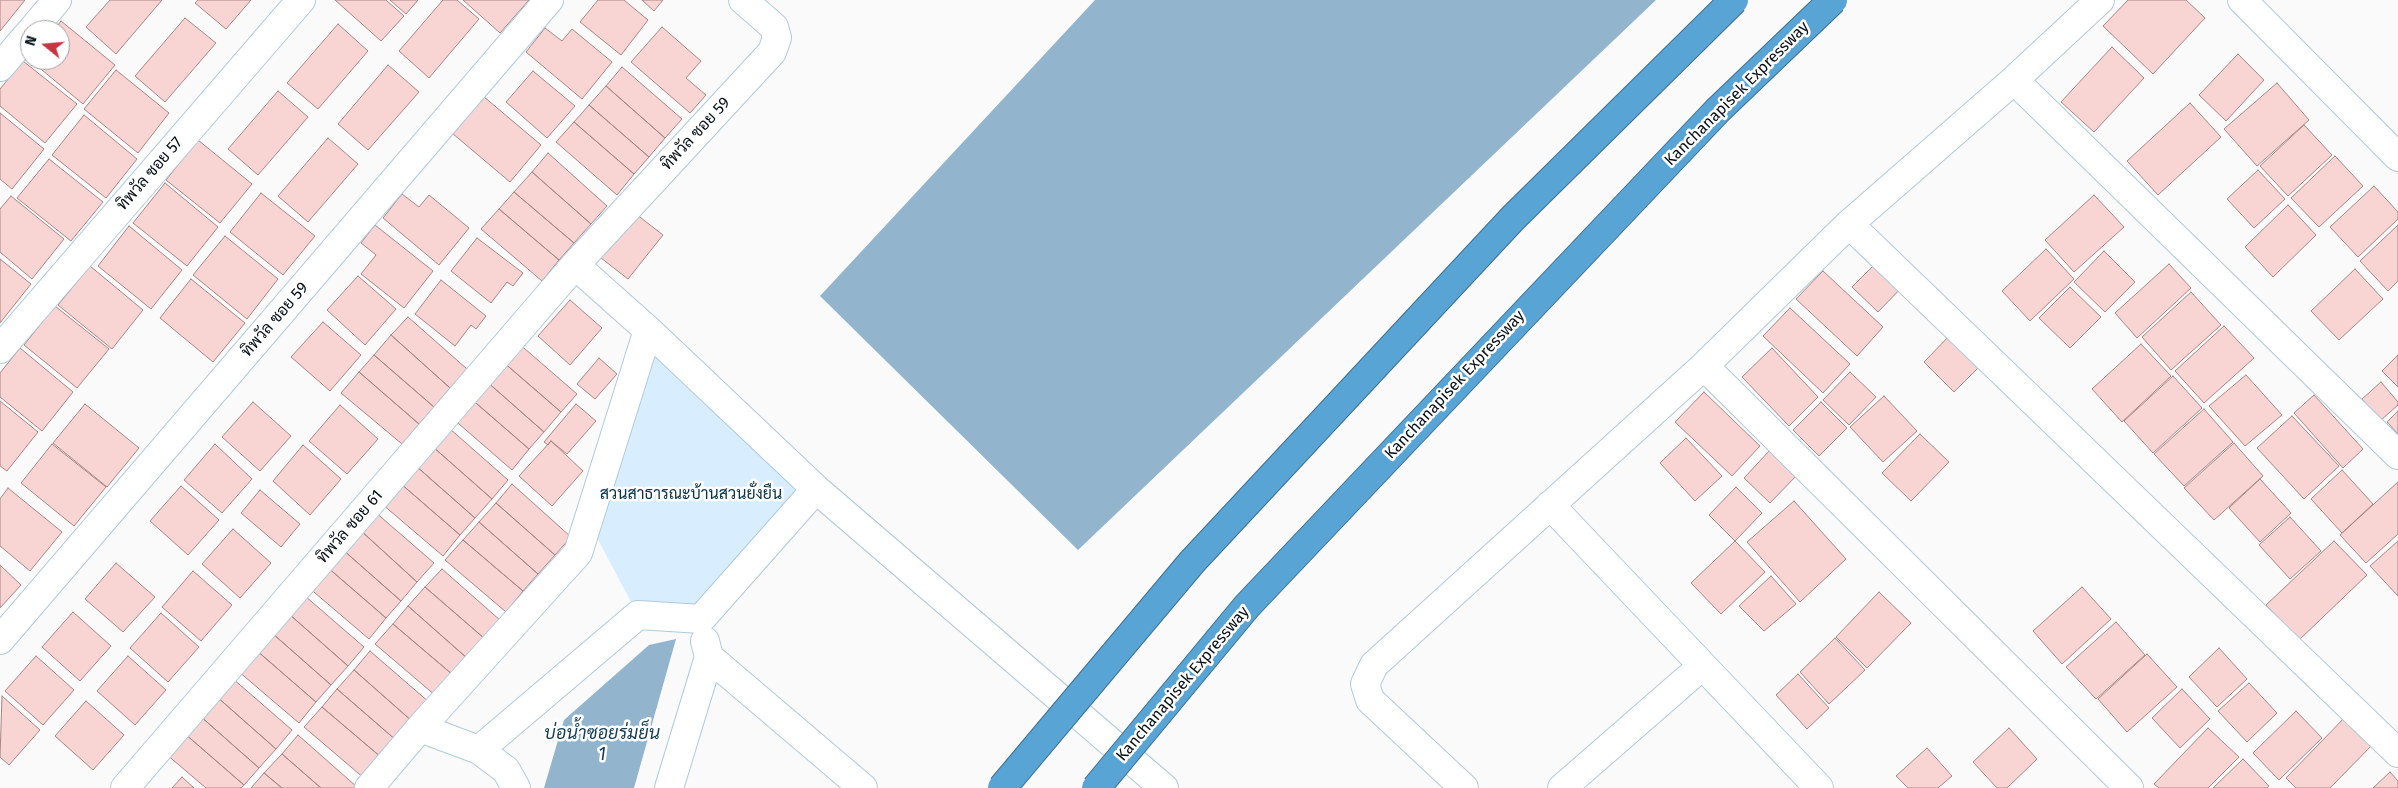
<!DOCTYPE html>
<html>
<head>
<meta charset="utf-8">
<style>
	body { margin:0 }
	#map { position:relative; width:2398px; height:788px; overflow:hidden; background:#fafafa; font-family:"Fira Sans",sans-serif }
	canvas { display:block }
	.north { position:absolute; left:20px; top:20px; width:50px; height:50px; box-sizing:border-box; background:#fff; border:1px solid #9c9fa2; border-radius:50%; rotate:287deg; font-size:14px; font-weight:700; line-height:20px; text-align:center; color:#071017 }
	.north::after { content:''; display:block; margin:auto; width:18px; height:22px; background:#c63642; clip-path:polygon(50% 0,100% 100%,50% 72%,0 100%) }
</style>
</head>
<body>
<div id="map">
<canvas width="2398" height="788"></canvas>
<div class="north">N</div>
</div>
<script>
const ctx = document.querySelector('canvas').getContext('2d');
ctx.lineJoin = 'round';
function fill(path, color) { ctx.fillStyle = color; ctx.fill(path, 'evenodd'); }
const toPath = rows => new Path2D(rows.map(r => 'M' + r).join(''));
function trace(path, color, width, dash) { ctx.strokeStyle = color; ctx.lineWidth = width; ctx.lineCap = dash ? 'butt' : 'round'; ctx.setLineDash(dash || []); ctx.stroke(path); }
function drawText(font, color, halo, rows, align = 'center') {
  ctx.font = font + ' "Fira Sans",Sarabun,sans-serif'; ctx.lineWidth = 5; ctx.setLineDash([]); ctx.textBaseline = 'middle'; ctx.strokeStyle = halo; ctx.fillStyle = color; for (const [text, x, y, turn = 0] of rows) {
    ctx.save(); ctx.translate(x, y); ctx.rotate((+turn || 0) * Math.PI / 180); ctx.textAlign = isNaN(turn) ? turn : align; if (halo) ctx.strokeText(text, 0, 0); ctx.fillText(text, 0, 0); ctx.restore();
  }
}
fill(toPath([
	[648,330,816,489,701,619,638,615,588,521]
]), '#d8eefe');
fill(toPath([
	[1095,0,1656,0,1078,550,820,296],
	[676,639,634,788,544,788,564,720,649,645]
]), '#92b4cc');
const building = toPath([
	[0,0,25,0,0,31,0,0],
	[110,0,162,0,116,54,86,27,110,0],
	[198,0,251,0,226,29,195,3,198,0],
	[335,0,386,0,404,16,381,41,335,0],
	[390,0,418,0,406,14,390,0],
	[443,0,457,0,479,19,429,78,399,51,443,0],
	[463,0,529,0,500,33,463,0],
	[598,0,624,0,648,20,621,55,580,22,598,0],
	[642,0,663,0,654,11,642,0],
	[2128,0,2186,0,2205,18,2153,74,2103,26,2128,0],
	[185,18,216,43,165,102,135,76,185,18],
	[61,21,115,65,83,104,30,60,60,60,60,30,54,30,61,21],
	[338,24,368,51,318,109,287,83,338,24],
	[662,27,701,61,686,78,706,95,690,113,631,62,662,27],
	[545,28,562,41,572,29,612,62,582,99,526,52,545,28],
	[2112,47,2144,78,2094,132,2061,102,2112,47],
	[2238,54,2264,80,2226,121,2199,95,2238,54],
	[23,61,77,104,45,143,0,106,0,89,23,61],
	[388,65,419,92,368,150,338,124,388,65],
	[622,67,682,119,665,138,606,86,622,67],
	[116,70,169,113,138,153,84,109,116,70],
	[533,71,575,106,547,138,506,102,533,71],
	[2277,83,2309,120,2257,166,2224,129,2277,83],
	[606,86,665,138,649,157,589,105,606,86],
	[278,91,308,117,258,175,228,149,278,91],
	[483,96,541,145,510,182,452,133,483,96],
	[2190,103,2221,137,2158,195,2127,161,2190,103],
	[589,105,649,157,634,174,574,122,589,105],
	[0,113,44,149,12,189,0,179,0,113],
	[84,115,137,159,106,198,52,155,84,115],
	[574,122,634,174,617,195,556,142,574,122],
	[2304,125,2332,155,2288,196,2260,166,2304,125],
	[328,138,358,164,308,222,278,196,328,138],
	[198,140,252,184,220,223,166,180,198,140],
	[548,153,607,206,591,224,532,172,548,153],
	[2335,156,2363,186,2319,227,2291,198,2335,156],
	[49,159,103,202,71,241,17,198,49,159],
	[2258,170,2285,199,2254,228,2227,199,2258,170],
	[532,172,591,224,574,243,514,192,532,172],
	[165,183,218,227,187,266,133,223,165,183],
	[2374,186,2398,212,2398,219,2358,257,2330,227,2374,186],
	[514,192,574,243,559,260,499,209,514,192],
	[261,193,315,236,283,275,230,232,261,193],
	[402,194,419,207,429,195,469,228,439,265,383,218,402,194],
	[2094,195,2124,227,2074,272,2045,240,2094,195],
	[11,196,64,239,32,279,0,252,0,209,11,196],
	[2288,205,2316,235,2273,277,2245,247,2288,205],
	[499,209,559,260,542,281,481,229,499,209],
	[636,214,663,235,628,279,601,258,636,214],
	[375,225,433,271,404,308,361,274,376,255,361,243,375,225],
	[2398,225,2398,281,2388,291,2360,261,2398,225],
	[129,226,182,270,151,309,98,266,129,226],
	[225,236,278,279,247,319,193,275,225,236],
	[477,238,523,273,513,286,507,282,491,303,451,271,477,238],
	[2046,249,2074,279,2030,321,2002,291,2046,249],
	[2104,251,2135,282,2105,312,2074,282,2104,251],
	[0,259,31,284,0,323,0,259],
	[1880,259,1905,284,1878,312,1852,287,1880,259],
	[2169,264,2191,288,2137,338,2115,313,2169,264],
	[90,266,143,310,112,349,58,305,90,266],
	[2355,269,2383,299,2339,340,2311,311,2355,269],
	[1823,271,1883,327,1857,356,1796,299,1823,271],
	[358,276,396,309,365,345,327,310,358,276],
	[191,279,245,323,213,362,160,318,191,279],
	[441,280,486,316,476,329,471,325,455,346,415,314,441,280],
	[2070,287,2101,317,2070,348,2039,318,2070,287],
	[2191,292,2221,325,2171,370,2142,337,2191,292],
	[570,300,602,328,570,365,538,336,570,300],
	[55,306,109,349,77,388,24,345,55,306],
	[1790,308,1850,364,1823,393,1763,336,1790,308],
	[408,317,467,369,450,388,391,335,408,317],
	[323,322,361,355,330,391,291,357,323,322],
	[2224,326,2254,358,2204,403,2175,371,2224,326],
	[1954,331,1985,361,1954,392,1924,362,1954,331],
	[391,335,450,388,434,407,374,355,391,335],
	[517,342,577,394,561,412,502,361,517,342],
	[2141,344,2171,376,2122,422,2092,389,2141,344],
	[20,348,73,392,42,431,0,397,0,373,20,348],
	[1772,348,1818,397,1789,426,1742,377,1772,348],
	[374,355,434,407,419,424,359,372,374,355],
	[2398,355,2398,387,2382,371,2398,355],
	[599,358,617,374,595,399,577,384,599,358],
	[502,361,561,412,544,432,485,380,502,361],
	[359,372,419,424,402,444,341,393,359,372],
	[1850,372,1876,397,1849,425,1823,400,1850,372],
	[2246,375,2282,415,2245,446,2209,406,2246,375],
	[2173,376,2202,408,2153,453,2124,421,2173,376],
	[485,380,544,432,529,449,469,397,485,380],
	[2381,382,2398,402,2398,405,2380,421,2362,399,2381,382],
	[1704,392,1760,446,1732,476,1675,422,1704,392],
	[2314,395,2363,449,2343,468,2294,413,2314,395],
	[1884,396,1917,431,1883,462,1850,427,1884,396],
	[469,397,529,449,512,470,451,417,469,397],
	[0,401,38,432,7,471,0,466,0,401],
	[253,402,291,436,260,471,222,437,253,402],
	[1821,402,1847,428,1819,456,1793,430,1821,402],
	[85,404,139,448,107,487,53,443,85,404],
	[576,404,596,421,567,454,551,441,548,445,544,442,576,404],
	[340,405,378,439,347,474,309,441,340,405],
	[2204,409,2233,442,2184,486,2154,454,2204,409],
	[2398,411,2398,434,2387,422,2398,411],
	[2292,416,2339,466,2304,499,2257,448,2292,416],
	[449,428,508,480,492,499,432,446,449,428],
	[1920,434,1949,462,1911,501,1882,473,1920,434],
	[1686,438,1722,476,1695,501,1660,463,1686,438],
	[551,441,583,471,552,506,519,476,551,441],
	[2234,443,2263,476,2214,520,2184,488,2234,443],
	[52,444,106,487,74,526,21,483,52,444],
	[215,444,252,479,222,513,184,480,215,444],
	[303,445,341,479,310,515,273,481,303,445],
	[432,446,492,499,475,518,416,466,432,446],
	[1771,449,1797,475,1770,503,1744,478,1771,449],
	[416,466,475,518,460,535,400,483,416,466],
	[2342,470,2373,504,2342,533,2311,499,2342,470],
	[2260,479,2291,513,2260,542,2229,508,2260,479],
	[2398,482,2398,534,2366,563,2340,535,2398,482],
	[400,483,460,535,443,556,382,504,400,483],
	[512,484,571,537,555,555,496,503,512,484],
	[181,486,219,520,188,555,150,521,181,486],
	[1736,487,1762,513,1735,541,1709,515,1736,487],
	[8,488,62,532,30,571,0,546,0,499,8,488],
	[260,490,300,524,281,547,241,513,260,490],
	[1794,501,1846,559,1800,602,1747,542,1794,501],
	[496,503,555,555,538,574,479,522,496,503],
	[374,511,434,563,417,582,359,529,374,511],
	[2290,517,2321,551,2290,579,2259,545,2290,517],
	[479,522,538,574,523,591,463,540,479,522],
	[233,529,271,563,240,598,202,564,233,529],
	[359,529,417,582,401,601,342,549,359,529],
	[463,540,523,591,506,612,445,560,463,540],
	[1735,541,1765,572,1721,614,1691,583,1735,541],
	[2334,541,2367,575,2299,640,2266,605,2334,541],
	[2398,541,2398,596,2370,566,2398,541],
	[342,549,401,601,386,618,326,566,342,549],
	[116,563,155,597,123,632,85,599,116,563],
	[0,565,21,585,0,608,0,565],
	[326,566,386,618,369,639,308,587,326,566],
	[442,569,501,621,485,639,425,587,442,569],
	[193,571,232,605,201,641,162,607,193,571],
	[1771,576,1796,604,1764,631,1739,606,1771,576],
	[425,587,485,639,468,659,408,606,425,587],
	[2082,587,2111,619,2062,664,2033,631,2082,587],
	[1879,592,1911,623,1867,668,1836,637,1879,592],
	[305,596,364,647,348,666,289,614,305,596],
	[408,606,468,659,453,675,393,624,408,606],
	[73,612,111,646,80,681,42,647,73,612],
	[161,613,199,647,168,682,130,648,161,613],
	[289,614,348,666,331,685,272,633,289,614],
	[2116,622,2145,655,2096,699,2066,667,2116,622],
	[393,624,453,675,436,696,375,644,393,624],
	[272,633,331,685,316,702,256,650,272,633],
	[1835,638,1865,670,1829,704,1800,672,1835,638],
	[2219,648,2247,679,2217,707,2189,677,2219,648],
	[256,650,316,702,299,723,238,671,256,650],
	[370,651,430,703,413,722,354,670,370,651],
	[2147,654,2177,687,2127,732,2098,699,2147,654],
	[36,656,74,690,43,725,5,691,36,656],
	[128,656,166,690,135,725,97,691,128,656],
	[354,670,413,722,397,741,337,689,354,670],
	[1798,674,1829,708,1807,729,1776,695,1798,674],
	[232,678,292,730,276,749,216,696,232,678],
	[2249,683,2277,713,2247,742,2218,711,2249,683],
	[337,689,397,741,382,758,322,707,337,689],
	[2182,689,2210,719,2180,748,2152,718,2182,689],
	[2,696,40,730,9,765,0,757,2,696],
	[216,696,276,749,259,768,199,715,216,696],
	[86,701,124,735,93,770,55,736,86,701],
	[322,707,382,758,365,779,304,727,322,707],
	[2296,711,2322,738,2279,780,2253,753,2296,711],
	[2350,712,2378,739,2330,788,2296,788,2286,778,2350,712],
	[199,715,259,768,244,785,184,733,199,715],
	[2009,728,2037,759,2007,788,1997,788,1973,762,2009,728],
	[2208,728,2239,757,2208,788,2159,788,2154,784,2208,728],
	[184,733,244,785,241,788,206,788,166,754,184,733],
	[298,735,357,787,356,788,321,788,282,754,298,735],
	[1927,748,1952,776,1938,788,1908,788,1896,776,1927,748],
	[282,754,321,788,282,788,264,773,282,754],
	[2243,759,2269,786,2267,788,2213,788,2243,759],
	[2390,772,2398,781,2398,788,2373,788,2390,772],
	[264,773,282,788,251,788,264,773],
	[182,777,194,788,172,788,182,777]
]);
fill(building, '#f8d4d2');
trace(building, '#a78685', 1);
const street = toPath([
	[2242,0,2398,157],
	[32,30,57,0],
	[0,67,30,32],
	[2014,80,2398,455],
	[1849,224,2398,753],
	[575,265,648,330,816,489,1164,788],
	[0,349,301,0],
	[1704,366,2129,788],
	[1550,505,1819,788],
	[0,640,549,0],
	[709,657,863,788],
	[420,728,479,750,506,770,516,788],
	[479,750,638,615,701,619,816,489],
	[125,788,575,265,772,52,777,38,774,27,743,0],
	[369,788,420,728,578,553,648,330],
	[669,788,709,657,705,641],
	[1464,788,1370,700,1365,684,1374,665,1704,366,1849,224,2014,80,2100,0],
	[1562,788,1701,667]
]);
trace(street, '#afcade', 30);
trace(street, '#fff', 28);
const highwayBridge = toPath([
	[1002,788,1192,562,1513,218,1734,0],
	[1096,788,1247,606,1718,110,1833,0]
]);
trace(highwayBridge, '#3c7092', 30, []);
trace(highwayBridge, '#58a4d4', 28);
drawText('16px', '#071017', '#fff', [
	["Kanchanapisek Expressway",1737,94,-45],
	["ทิพวัล ซอย 59",696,134,-47],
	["ทิพวัล ซอย 57",150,174,-49],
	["ทิพวัล ซอย 59",275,320,-49],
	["Kanchanapisek Expressway",1455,385,-47],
	["ทิพวัล ซอย 61",350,527,-49],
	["Kanchanapisek Expressway",1183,684,-50]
]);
drawText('16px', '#05344d', '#fff', [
	["สวนสาธารณะบ้านสวนยั่งยืน",691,495]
]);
drawText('italic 18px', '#113d56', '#fff', [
	["บ่อน้ำซอยร่มย็น",602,734],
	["1",602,755]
]);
</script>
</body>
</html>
